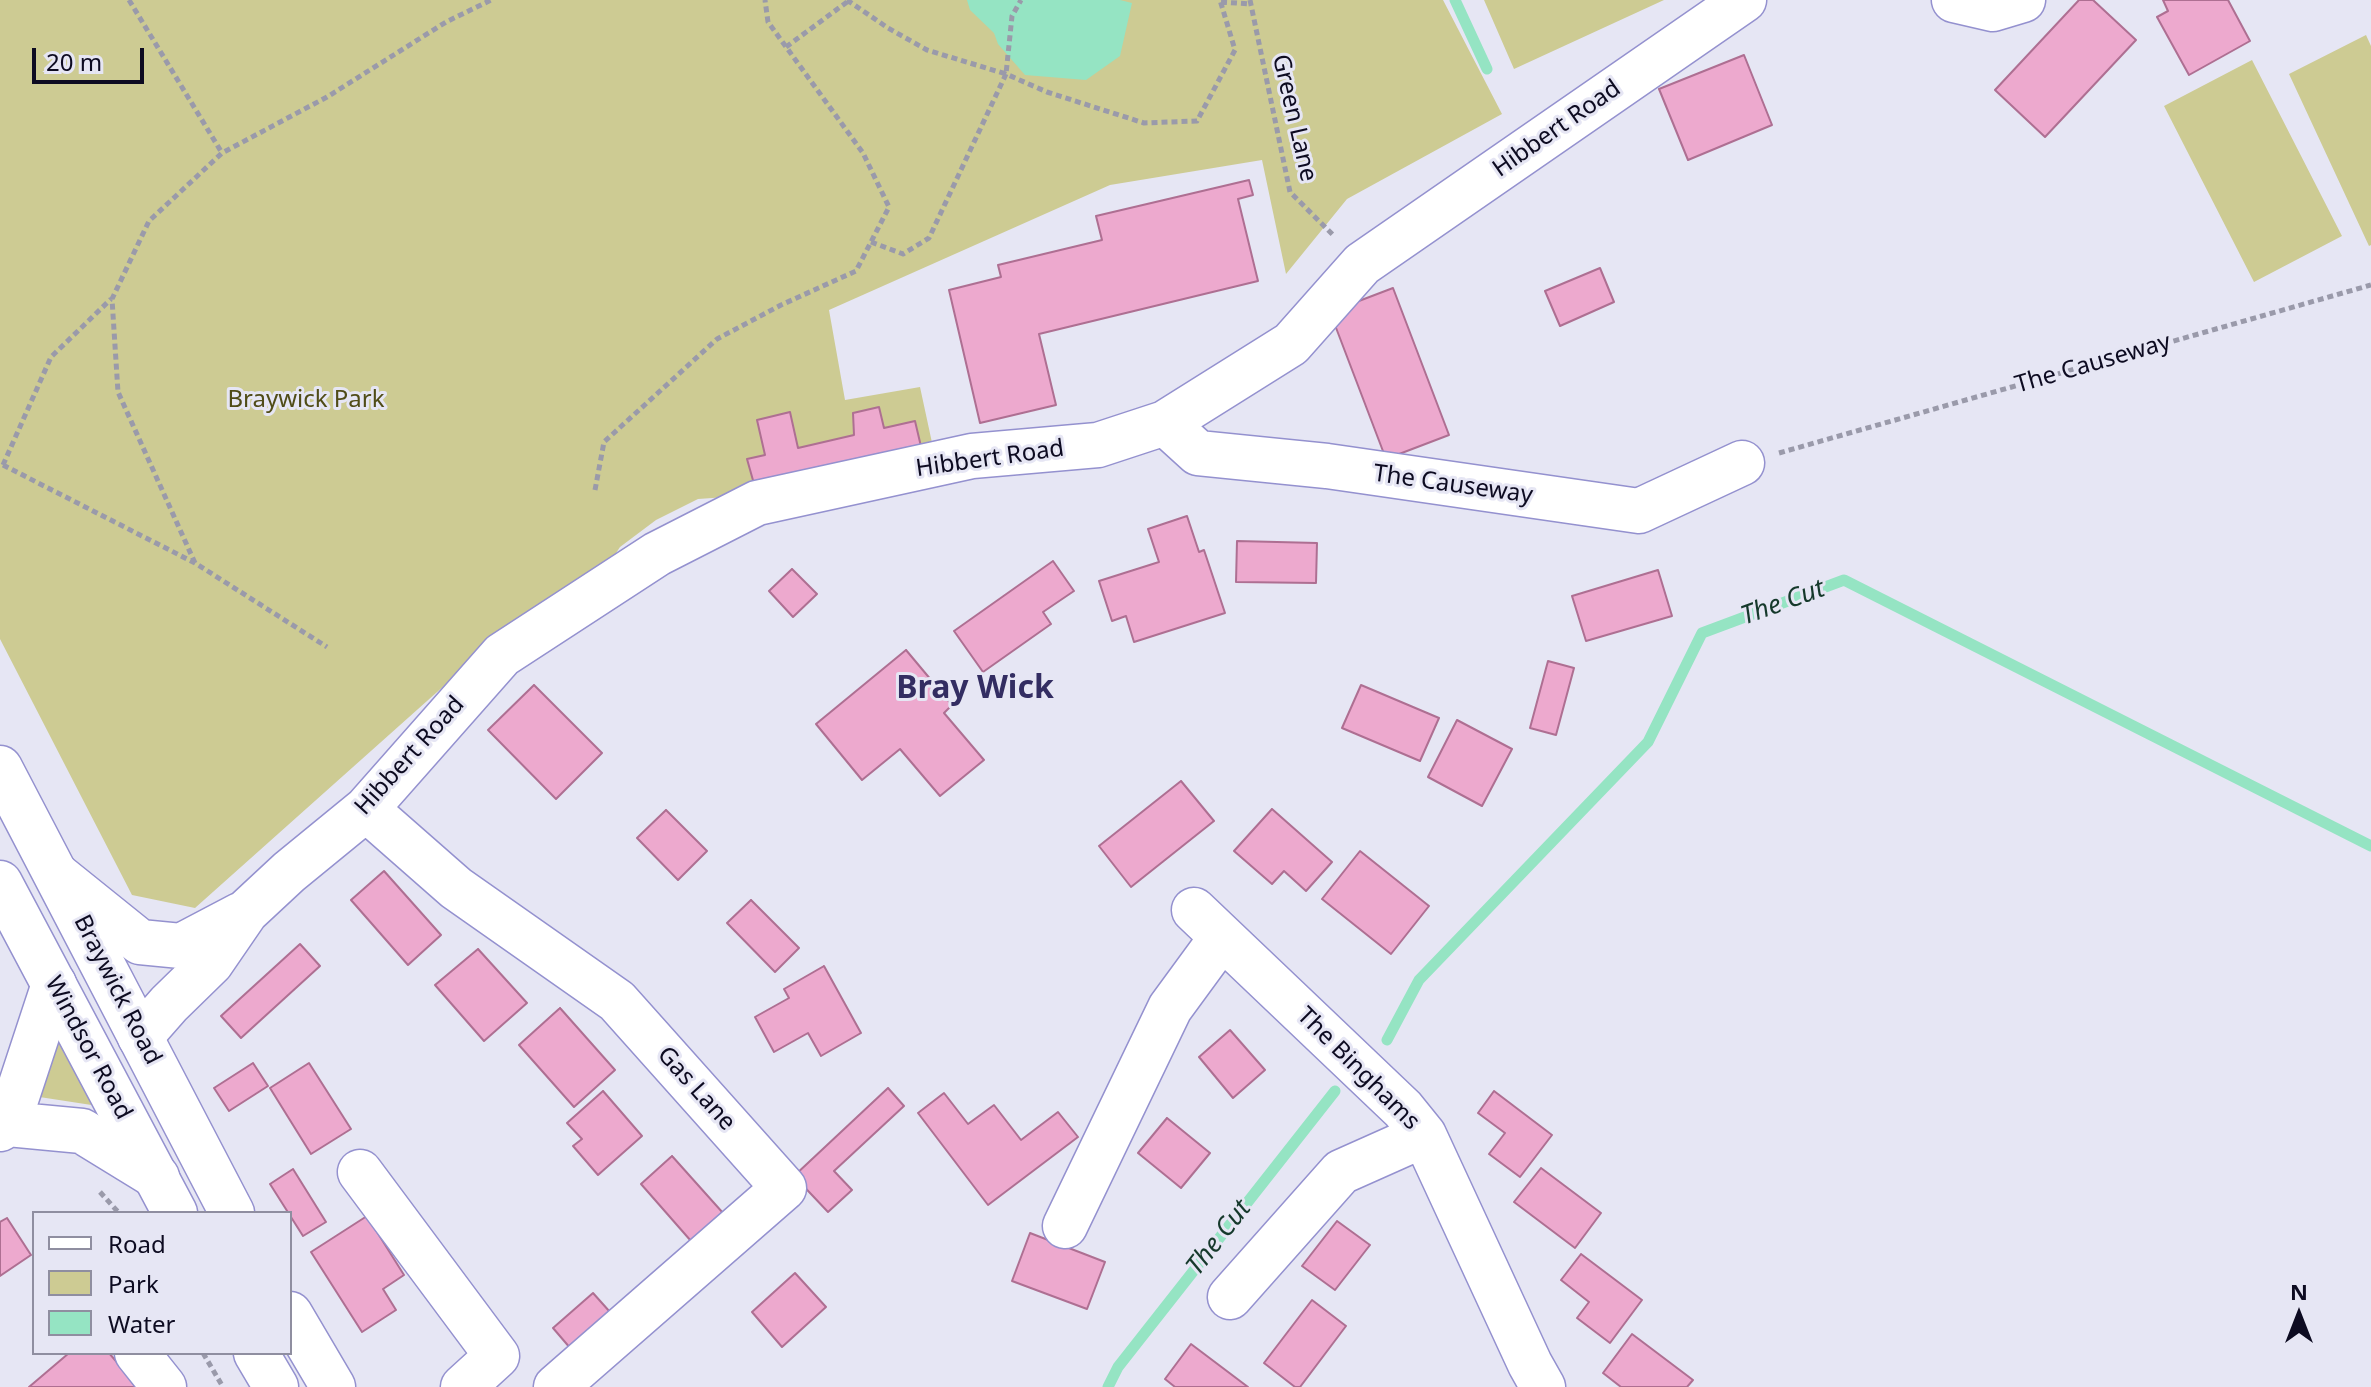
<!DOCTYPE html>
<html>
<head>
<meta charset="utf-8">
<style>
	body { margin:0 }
	#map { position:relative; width:2371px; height:1387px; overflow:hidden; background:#e6e6f4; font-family:"Noto Sans",sans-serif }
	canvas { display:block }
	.legend { position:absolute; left:32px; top:1211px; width:260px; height:144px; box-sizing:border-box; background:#e6e6f4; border:2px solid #8f8ea0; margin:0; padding:10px 14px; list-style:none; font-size:24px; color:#0d0b21 }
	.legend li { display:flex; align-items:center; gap:16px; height:40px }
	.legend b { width:40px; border:2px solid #8f8ea0 }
	.north { position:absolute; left:2259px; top:1275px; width:80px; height:80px; -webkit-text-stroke:6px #e6e6f4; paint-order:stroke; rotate:0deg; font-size:22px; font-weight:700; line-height:32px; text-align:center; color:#0d0b21 }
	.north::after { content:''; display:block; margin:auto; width:28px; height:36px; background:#0d0b21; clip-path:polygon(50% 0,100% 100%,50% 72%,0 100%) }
	.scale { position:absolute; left:32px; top:48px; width:112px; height:36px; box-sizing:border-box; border:4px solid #0d0b21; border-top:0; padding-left:10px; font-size:24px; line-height:28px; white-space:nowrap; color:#0d0b21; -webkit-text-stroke:6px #e6e6f4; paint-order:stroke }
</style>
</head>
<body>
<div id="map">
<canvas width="2371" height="1387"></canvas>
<ul class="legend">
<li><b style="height:10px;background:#fff"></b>Road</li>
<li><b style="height:22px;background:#cdcb93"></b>Park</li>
<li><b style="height:22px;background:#95e4c3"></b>Water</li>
</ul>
<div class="north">N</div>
<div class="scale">20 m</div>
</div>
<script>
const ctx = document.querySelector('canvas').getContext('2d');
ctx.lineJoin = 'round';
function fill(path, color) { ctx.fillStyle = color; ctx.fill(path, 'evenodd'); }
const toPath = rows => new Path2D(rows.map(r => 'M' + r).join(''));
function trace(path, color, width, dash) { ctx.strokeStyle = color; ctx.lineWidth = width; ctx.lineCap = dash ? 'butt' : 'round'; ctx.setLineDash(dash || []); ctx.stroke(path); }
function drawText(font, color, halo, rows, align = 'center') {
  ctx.font = font + ' "Noto Sans",sans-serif'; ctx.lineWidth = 6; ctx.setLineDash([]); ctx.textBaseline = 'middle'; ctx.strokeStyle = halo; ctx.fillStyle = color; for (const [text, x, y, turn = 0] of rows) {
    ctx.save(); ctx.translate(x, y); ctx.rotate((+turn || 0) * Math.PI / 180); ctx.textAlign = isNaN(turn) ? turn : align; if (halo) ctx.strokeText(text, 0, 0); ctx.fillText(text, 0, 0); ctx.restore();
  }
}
fill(toPath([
	[0,0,1443,0,1502,114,1347,199,1286,274,1262,160,1110,185,829,310,845,400,920,387,934,452,741,496,698,499,656,520,620,547,612,559,529,610,195,908,132,895,0,639],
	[1484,0,1664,0,1514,69],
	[2366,35,2371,46,2371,245,2369,246,2289,74],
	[2252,60,2342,236,2254,282,2164,106],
	[58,1035,98,1106,33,1096]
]), '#cdcb93');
fill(toPath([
	[967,0,1120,0,1132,3,1120,56,1086,80,1025,75,998,44,994,33,970,10]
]), '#95e4c3');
trace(toPath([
	[1455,0,1487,69],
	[1387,1040,1419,980,1648,742,1702,633,1844,580,2371,846],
	[1108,1387,1118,1367,1335,1091]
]), '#95e4c3', 11);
const building = toPath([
	[2079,0,2093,0,2136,40,2045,137,1995,90,2079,0],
	[2163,0,2228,0,2250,41,2189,75,2157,17,2168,11,2163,0],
	[1744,55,1772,125,1688,160,1659,89,1744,55],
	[1249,180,1253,195,1238,199,1258,281,1039,334,1056,405,980,423,949,290,1001,277,998,265,1102,240,1096,216,1249,180],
	[1600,268,1614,302,1560,326,1545,291,1600,268],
	[1393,288,1449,435,1386,459,1330,312,1393,288],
	[879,407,884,428,915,421,923,455,756,491,747,459,765,455,757,420,790,412,798,448,854,435,853,413,879,407],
	[1187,516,1199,552,1204,550,1225,613,1134,642,1126,616,1112,621,1099,581,1159,562,1148,529,1187,516],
	[1237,541,1317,543,1316,583,1236,582,1237,541],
	[1053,561,1074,591,1043,612,1051,624,983,672,954,631,1053,561],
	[792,569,817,594,793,617,769,591,792,569],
	[1658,570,1672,616,1586,641,1572,596,1658,570],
	[906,650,952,705,944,713,984,760,940,796,900,749,862,780,816,724,906,650],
	[1548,661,1574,668,1556,735,1530,728,1548,661],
	[534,685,602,753,556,799,488,730,534,685],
	[1361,685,1439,718,1420,761,1342,728,1361,685],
	[1457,720,1512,749,1482,806,1428,777,1457,720],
	[1181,781,1214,821,1131,887,1099,846,1181,781],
	[1272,809,1332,862,1306,891,1284,871,1272,884,1234,851,1272,809],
	[666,810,707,851,678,880,637,838,666,810],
	[1360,851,1429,906,1391,954,1322,899,1360,851],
	[384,871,441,935,408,965,351,900,384,871],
	[751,900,799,948,775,972,727,923,751,900],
	[300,944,320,966,241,1038,221,1016,300,944],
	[478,949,527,1003,484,1041,435,985,478,949],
	[824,966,861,1033,821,1056,808,1033,774,1052,755,1017,789,998,784,989,824,966],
	[560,1008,615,1070,574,1107,519,1045,560,1008],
	[1230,1030,1265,1070,1233,1098,1199,1057,1230,1030],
	[253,1063,268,1086,229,1111,214,1088,253,1063],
	[309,1063,351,1129,311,1154,270,1088,309,1063],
	[888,1088,904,1106,834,1171,852,1190,828,1212,794,1176,888,1088],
	[603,1091,642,1136,598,1175,573,1146,582,1139,567,1123,603,1091],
	[1494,1091,1552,1135,1520,1177,1489,1154,1505,1133,1478,1113,1494,1091],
	[944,1093,968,1124,994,1105,1021,1140,1058,1112,1078,1137,988,1205,918,1113,944,1093],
	[1167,1118,1210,1153,1181,1188,1138,1153,1167,1118],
	[672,1156,723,1213,691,1241,641,1184,672,1156],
	[1541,1168,1601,1213,1575,1248,1514,1202,1541,1168],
	[293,1169,326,1222,303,1236,270,1184,293,1169],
	[367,1216,404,1275,383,1289,396,1310,362,1332,311,1252,367,1216],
	[7,1218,31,1255,0,1276,0,1222,7,1218],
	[1337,1221,1370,1245,1335,1290,1302,1266,1337,1221],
	[1030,1233,1105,1262,1087,1309,1012,1281,1030,1233],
	[1581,1254,1642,1300,1610,1343,1577,1318,1589,1302,1561,1280,1581,1254],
	[795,1273,826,1307,782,1347,752,1312,795,1273],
	[593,1293,618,1321,577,1356,553,1328,593,1293],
	[1312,1300,1346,1326,1300,1387,1295,1387,1264,1363,1312,1300],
	[1632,1334,1693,1380,1687,1387,1621,1387,1603,1373,1632,1334],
	[1191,1344,1248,1387,1175,1387,1165,1379,1191,1344],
	[69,1353,109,1353,138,1387,29,1387,69,1353]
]);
fill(building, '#eda9ce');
trace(building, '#ae6f92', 2);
const minor = toPath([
	[1954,0,1993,9,2023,0],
	[1165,423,1198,453,1327,466,1639,511,1742,463],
	[366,809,456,888,617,1001,784,1188,556,1387],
	[58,876,140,942,181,946,240,915],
	[1194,910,1403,1109,1424,1135,1530,1364,1543,1387],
	[140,1037,169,1004,211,963,246,912,289,872,366,809,502,655,657,554,757,503,972,456,1098,445,1165,423,1291,344,1362,264,1744,0],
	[8,1124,82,1131,157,1177],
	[0,1129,8,1124,54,984],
	[360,1172,497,1356,463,1387],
	[1065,1226,1170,1008,1222,937],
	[1230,1297,1341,1172,1424,1135],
	[137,1353,164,1387]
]);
const major = toPath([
	[0,768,232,1213],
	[0,883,175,1213],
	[290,1314,333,1387],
	[256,1353,276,1387]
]);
trace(minor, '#9491cf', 47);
trace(major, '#9491cf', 47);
trace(toPath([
	[129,0,222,153],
	[847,0,888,28,927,50,1006,74,1012,16,1021,0],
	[1250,0,1290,192,1334,236],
	[1221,2,1251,4],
	[786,47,847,2],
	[871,242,903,254,929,238,1006,74,1047,92,1144,123,1197,121,1235,50,1220,0],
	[1779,453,2371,285],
	[3,465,195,563,327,647],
	[3,465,51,357,111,299],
	[595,490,604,442,717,339,781,305,856,271,889,207,863,153,768,22,765,0],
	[195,563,118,392,112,299,149,221,222,153,327,97,446,22,491,0],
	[100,1192,119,1213],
	[203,1353,223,1387]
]), '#9a9aaa', 5, [6, 4]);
trace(minor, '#fff', 44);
trace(major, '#fff', 44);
drawText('24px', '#0d0b21', '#e6e6f4', [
	["Green Lane",1294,118,77],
	["Hibbert Road",1557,129,-35],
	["The Causeway",2093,364,-16],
	["Hibbert Road",990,459,-8],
	["The Causeway",1453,485,8],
	["Hibbert Road",410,756,-48],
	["Braywick Road",117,990,63],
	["Windsor Road",88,1048,62],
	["The Binghams",1358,1069,45],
	["Gas Lane",696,1089,48]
]);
drawText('24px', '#504c17', '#e6e6f4', [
	["Braywick Park",306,400]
]);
drawText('italic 26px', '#15392b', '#e6e6f4', [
	["The Cut",1783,603,-20],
	["The Cut",1219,1238,-52]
]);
drawText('bold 32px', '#332d62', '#e6e6f4', [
	["Bray Wick",975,689]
]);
</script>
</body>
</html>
